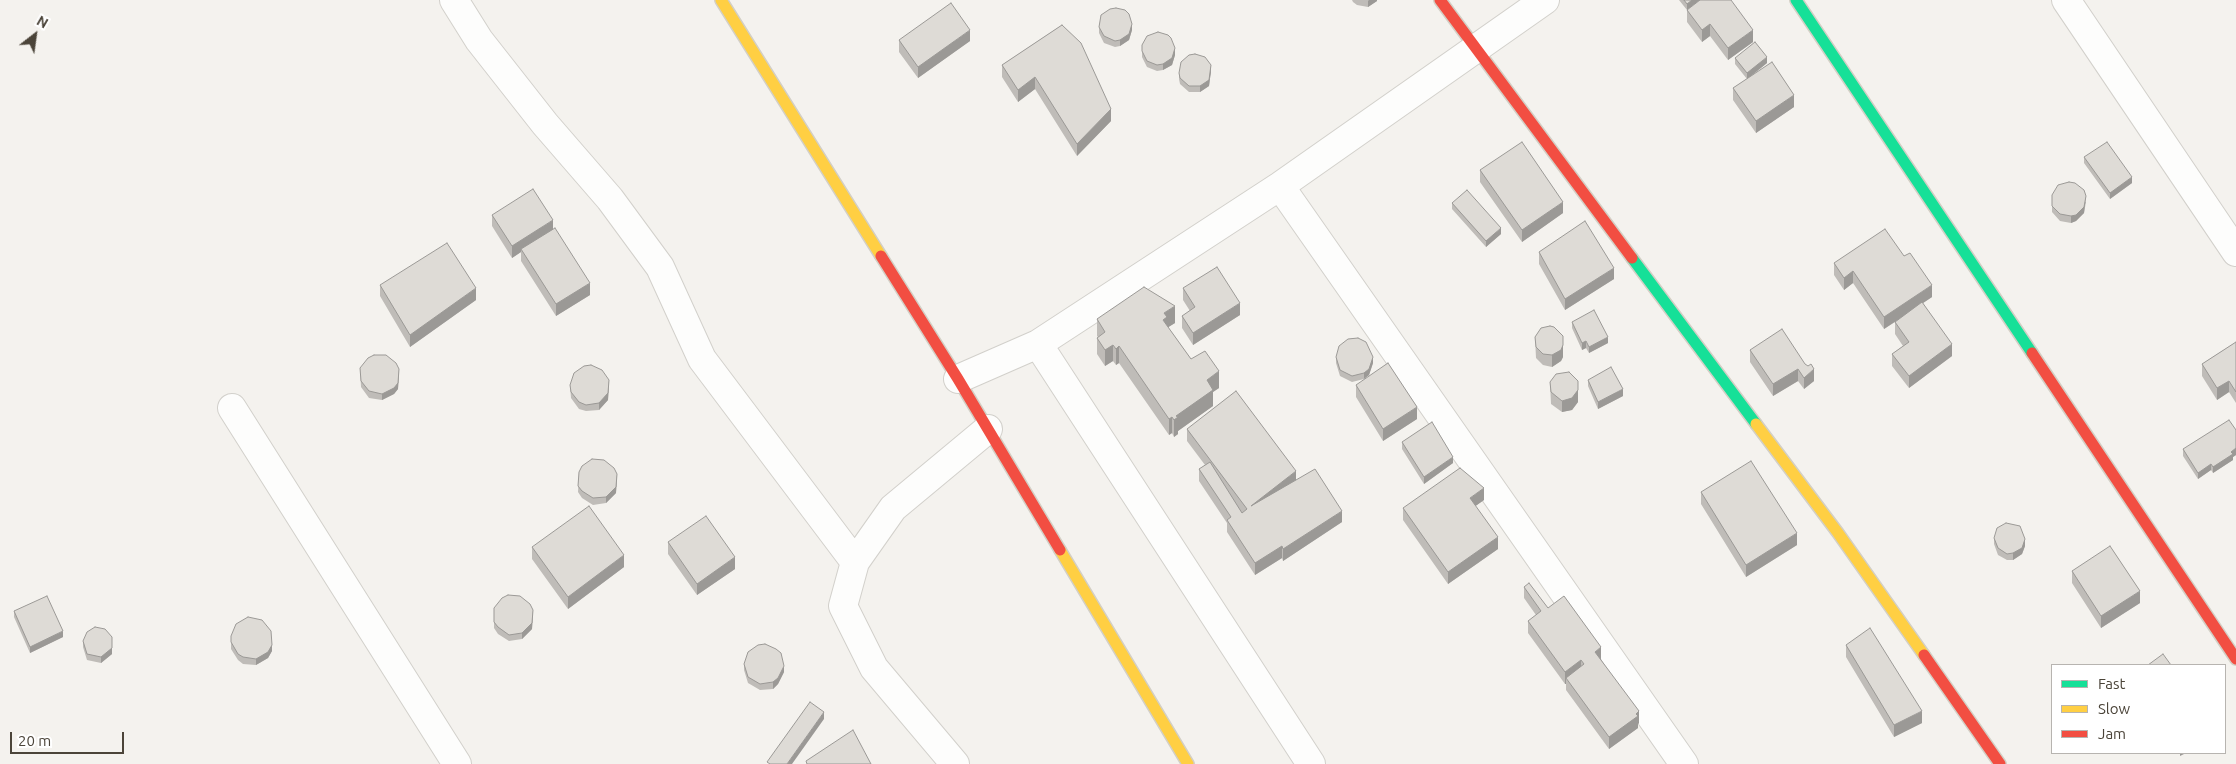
<!DOCTYPE html>
<html>
<head>
<meta charset="utf-8">
<style>
	body { margin:0 }
	#map { position:relative; width:2236px; height:764px; overflow:hidden; background:#f4f2ee; font-family:Ubuntu,sans-serif }
	canvas { display:block }
	.legend { position:absolute; left:2051px; top:664px; width:175px; height:90px; box-sizing:border-box; background:#fff; border:1px solid #b7b4b0; margin:0; padding:6px 9px; list-style:none; font-size:15px; color:#4b4439 }
	.legend li { display:flex; align-items:center; gap:10px; height:25px }
	.legend b { width:25px; border:1px solid #b7b4b0 }
	.north { position:absolute; left:10px; top:10px; width:50px; height:50px; -webkit-text-stroke:4px #fff; paint-order:stroke; rotate:30deg; font-size:14px; font-weight:700; line-height:20px; text-align:center; color:#4b4439 }
	.north::after { content:''; display:block; margin:auto; width:18px; height:22px; background:#4b4439; clip-path:polygon(50% 0,100% 100%,50% 72%,0 100%) }
	.scale { position:absolute; left:10px; top:732px; width:114px; height:22px; box-sizing:border-box; border:2px solid #4b4439; border-top:0; padding-left:6px; font-size:15px; line-height:18px; white-space:nowrap; color:#4b4439; -webkit-text-stroke:4px #fff; paint-order:stroke }
</style>
</head>
<body>
<div id="map">
<canvas width="2236" height="764"></canvas>
<ul class="legend">
<li><b style="height:6px;background:#16e098"></b>Fast</li>
<li><b style="height:6px;background:#ffcf43"></b>Slow</li>
<li><b style="height:6px;background:#f24e42"></b>Jam</li>
</ul>
<div class="north">N</div>
<div class="scale">20 m</div>
</div>
<script>
const ctx = document.querySelector('canvas').getContext('2d');
ctx.lineJoin = 'round';
const toPath = rows => new Path2D(rows.map(r => 'M' + r).join(''));
function trace(path, color, width, dash) { ctx.strokeStyle = color; ctx.lineWidth = width; ctx.lineCap = dash ? 'butt' : 'round'; ctx.setLineDash(dash || []); ctx.stroke(path); }
function fill(path, color) { ctx.fillStyle = color; ctx.fill(path, 'evenodd'); }
const street = toPath([
	[454,0,479,40,545,124,610,199,660,267,702,359,855,562],
	[2066,0,2236,252],
	[1280,186,1684,764],
	[1038,344,1311,764],
	[958,379,1038,344,1280,186,1545,0],
	[232,408,457,764],
	[955,764,874,668,843,606,855,562,893,508,988,429]
]);
const fast = toPath([
	[1796,0,2032,353],
	[1632,258,1756,424]
]);
const slow = toPath([
	[721,0,881,256],
	[1756,424,1838,533,1924,655],
	[1060,550,1188,764]
]);
const jam = toPath([
	[1440,0,1632,258],
	[881,256,958,379,1060,550],
	[2032,353,2236,659],
	[1924,655,2000,764]
]);
trace(street, '#d2d0cb', 30);
trace(fast, '#d3cfc5', 14);
trace(slow, '#d3cfc5', 14);
trace(jam, '#d3cfc5', 14);
trace(street, '#fdfdfc', 28);
trace(fast, '#16e098', 11);
trace(slow, '#ffcf43', 11);
trace(jam, '#f24e42', 11);
fill(toPath([
	[1352,0,1377,0,1377,1,1368,7,1357,5,1353,2],
	[1679,0,1700,0,1688,9,1753,42,1728,60,1710,36,1702,42,1687,22,1687,10],
	[1062,25,1111,121,1077,156,1035,89,1018,102,1002,77,1002,65],
	[1099,27,1132,30,1129,40,1120,46,1115,47,1104,43,1099,33],
	[899,40,970,41,918,78,899,52],
	[1142,45,1175,55,1172,65,1163,70,1157,71,1147,67,1142,57],
	[1735,58,1767,63,1754,74,1794,107,1756,133,1733,100,1733,88,1747,79,1735,64],
	[1211,71,1209,86,1200,92,1189,92,1180,84,1179,79,1179,73],
	[2084,157,2132,183,2110,199,2084,163],
	[1480,170,1563,213,1522,242,1480,182],
	[2052,195,2086,202,2084,213,2076,221,2071,223,2060,221,2052,212],
	[1452,203,1501,234,1486,247,1452,209],
	[492,215,553,229,590,295,556,316,521,261,521,252,512,258,492,226],
	[1539,252,1614,279,1565,310,1539,264],
	[1834,263,1932,297,1923,303,1952,356,1909,388,1892,366,1892,354,1903,346,1895,334,1895,322,1884,329,1853,283,1844,290,1834,275],
	[380,285,476,300,410,347,380,296],
	[1183,288,1240,315,1193,345,1182,328,1182,316,1190,311,1183,300],
	[1097,319,1175,323,1168,327,1191,359,1219,388,1213,392,1213,406,1178,431,1178,434,1174,437,1172,433,1169,435,1119,363,1116,365,1113,361,1105,366,1097,354,1097,338,1098,337,1097,336],
	[1572,322,1608,343,1589,353,1586,348,1582,350,1572,328],
	[1563,336,1563,357,1561,361,1552,367,1543,365,1536,358,1535,337],
	[2236,342,2236,403,2229,392,2217,400,2202,376,2202,364],
	[1750,350,1805,364,1814,381,1804,389,1798,381,1773,396,1750,362],
	[1336,357,1373,363,1369,375,1364,379,1352,382,1340,376,1336,363],
	[360,368,399,375,398,389,394,394,382,400,369,398,361,387],
	[1588,380,1623,396,1598,409,1588,386],
	[1578,381,1578,402,1572,410,1562,412,1551,404,1550,382],
	[570,385,609,387,608,400,599,410,586,411,579,409,571,398],
	[1356,385,1417,419,1383,441,1356,397],
	[1187,429,1296,480,1342,522,1283,561,1282,558,1255,575,1227,532,1227,523,1199,481,1199,469,1205,465,1187,441],
	[2236,430,2236,455,2233,457,2233,460,2213,473,2211,470,2198,479,2183,456,2183,449],
	[1402,442,1453,463,1424,484,1402,449],
	[579,472,617,480,616,493,606,503,593,505,582,498,578,492],
	[1701,492,1797,545,1746,577,1701,504],
	[1484,500,1475,506,1498,549,1448,584,1403,520,1403,508],
	[1994,538,2025,546,2022,554,2013,560,2007,560,1998,555,1994,544],
	[668,542,735,569,697,595,668,554],
	[532,547,624,567,568,609,532,559],
	[2072,571,2140,603,2101,628,2072,583],
	[1524,587,1548,608,1601,659,1639,723,1638,724,1638,728,1609,749,1566,690,1566,684,1565,684,1528,633,1528,621,1536,615,1524,598],
	[494,608,533,616,532,629,522,639,509,641,498,634,494,628],
	[14,611,63,637,30,653,14,617],
	[231,636,272,651,268,658,256,665,243,664,238,660,231,649],
	[83,641,112,654,101,663,87,660,83,647],
	[1846,645,1922,723,1894,737,1846,657],
	[744,664,784,672,778,684,773,689,760,690,748,683,744,670]
]), '#bfbcb8');
fill(toPath([
	[1369,0,1377,0,1377,1,1368,7,1368,1],
	[1692,0,1700,0,1687,10,1687,4],
	[1132,24,1132,30,1129,40,1120,46,1120,40],
	[1710,24,1710,36,1702,42,1702,30],
	[970,30,970,41,918,78,918,67],
	[1753,30,1753,42,1728,60,1728,48],
	[1175,48,1175,55,1172,65,1163,70,1163,64],
	[1767,57,1767,63,1747,79,1747,73],
	[1211,65,1211,71,1209,86,1200,92,1200,86],
	[1035,77,1035,89,1018,102,1018,90],
	[1794,95,1794,107,1756,133,1756,121],
	[1111,109,1111,121,1077,156,1077,144],
	[2132,177,2132,183,2110,199,2110,193],
	[2086,196,2084,213,2076,221,2071,223,2071,216],
	[1563,202,1563,213,1522,242,1522,230],
	[553,220,553,232,521,249,521,252,512,258,512,246],
	[1501,228,1501,234,1486,247,1486,241],
	[1614,268,1614,279,1565,310,1565,299],
	[1853,271,1853,283,1844,290,1844,278],
	[590,283,590,295,556,316,556,304],
	[1932,285,1932,297,1884,329,1884,317],
	[476,288,476,300,410,347,410,335],
	[1240,303,1240,315,1193,345,1193,333],
	[1175,306,1175,323,1167,328,1163,320,1164,313],
	[1608,337,1608,343,1589,353,1589,347],
	[1586,341,1586,348,1582,350,1582,343],
	[1952,344,1952,356,1909,388,1909,376],
	[1113,345,1113,361,1105,366,1105,350],
	[1563,345,1563,357,1561,361,1552,367,1552,355],
	[1119,346,1119,363,1116,365,1116,349],
	[1373,357,1373,363,1369,375,1364,379,1364,373],
	[399,369,398,389,394,394,382,400,382,394],
	[1798,369,1798,381,1773,396,1773,384],
	[1814,369,1814,381,1804,389,1804,378],
	[1219,371,1219,388,1213,392,1213,406,1178,431,1178,434,1174,437,1174,420,1176,416,1207,380],
	[609,380,608,400,599,410,599,403],
	[2229,381,2229,392,2217,400,2217,388],
	[1623,389,1623,396,1598,409,1598,402],
	[1578,390,1578,402,1572,410,1562,412,1562,401],
	[1417,407,1417,419,1383,441,1383,429],
	[1172,417,1172,433,1169,435,1169,419],
	[2236,448,2236,455,2233,457,2233,460,2213,473,2213,467,2231,452],
	[1453,457,1453,463,1424,484,1424,477],
	[2211,464,2211,470,2198,479,2198,473],
	[1296,471,1296,483,1251,506],
	[617,474,616,493,606,503,606,497],
	[1484,488,1484,500,1470,510,1470,498],
	[1342,511,1342,522,1283,561,1283,549],
	[1797,533,1797,545,1746,577,1746,565],
	[1498,537,1498,549,1448,584,1448,572],
	[2025,539,2025,546,2022,554,2013,560,2013,553],
	[1282,546,1282,558,1255,575,1255,563],
	[624,555,624,567,568,609,568,597],
	[735,557,735,569,697,595,697,584],
	[2140,591,2140,603,2101,628,2101,616],
	[533,610,532,629,522,639,522,633],
	[63,631,63,637,30,653,30,647],
	[112,643,112,654,101,663,101,657],
	[272,645,272,651,268,658,256,665,256,659],
	[1601,647,1601,659,1595,664,1595,652],
	[1581,660,1581,672,1566,678,1566,684,1565,684,1565,672],
	[784,666,784,672,778,684,773,689,773,682],
	[1639,711,1639,723,1638,724,1638,728,1609,749,1609,737],
	[1922,711,1922,723,1894,737,1894,725],
	[824,712,824,719,792,764,787,764],
	[2180,753,2186,753,2180,756]
]), '#9b9996');
const building = toPath([
	[1684,0,1692,0,1687,4,1684,0],
	[1700,0,1731,0,1753,30,1728,48,1710,24,1702,30,1687,10,1700,0],
	[951,3,970,30,918,67,899,40,951,3],
	[1116,8,1125,10,1129,14,1132,24,1129,34,1120,40,1115,41,1104,36,1099,27,1101,15,1110,9,1116,8],
	[1062,25,1081,43,1111,109,1077,144,1035,77,1018,90,1002,65,1062,25],
	[1158,32,1168,35,1171,38,1175,48,1172,58,1163,64,1157,65,1147,61,1142,51,1142,45,1147,36,1158,32],
	[1755,42,1767,57,1747,73,1735,58,1755,42],
	[1195,54,1205,57,1211,65,1209,80,1200,86,1189,86,1180,78,1179,73,1181,62,1189,55,1195,54],
	[1772,62,1794,95,1756,121,1733,88,1772,62],
	[1522,142,1563,202,1522,230,1480,170,1522,142],
	[2107,142,2132,177,2110,193,2084,157,2107,142],
	[2069,182,2075,183,2084,190,2086,196,2084,207,2076,215,2071,216,2060,214,2052,206,2052,195,2058,185,2069,182],
	[533,189,553,220,512,246,492,215,533,189],
	[1467,190,1501,228,1486,241,1452,203,1467,190],
	[1585,221,1614,268,1565,299,1539,252,1585,221],
	[555,228,590,283,556,304,521,249,555,228],
	[1885,229,1904,256,1910,253,1932,285,1884,317,1853,271,1844,278,1834,263,1885,229],
	[447,243,476,288,410,335,380,285,447,243],
	[1217,267,1240,303,1193,333,1182,316,1195,307,1183,288,1217,267],
	[1144,287,1175,306,1164,313,1167,317,1163,320,1191,359,1205,351,1219,371,1207,380,1213,390,1176,416,1178,417,1174,420,1172,417,1169,419,1119,346,1116,349,1113,345,1105,350,1097,338,1105,332,1097,319,1144,287],
	[1922,302,1952,344,1909,376,1892,354,1909,342,1895,322,1922,302],
	[1594,310,1608,337,1589,347,1586,341,1582,343,1572,322,1594,310],
	[1550,326,1554,327,1563,336,1563,345,1561,350,1552,355,1543,354,1536,347,1535,337,1541,328,1550,326],
	[1782,329,1805,364,1808,366,1811,364,1814,369,1804,378,1798,369,1773,384,1750,350,1782,329],
	[1358,338,1366,342,1373,357,1369,369,1364,373,1352,376,1340,370,1336,357,1339,346,1348,339,1358,338],
	[2236,342,2236,392,2229,381,2217,388,2202,364,2236,342],
	[374,355,386,355,396,363,399,369,398,383,394,388,382,394,369,391,361,381,360,368,368,358,374,355],
	[1388,363,1417,407,1383,429,1356,385,1388,363],
	[591,365,602,370,609,380,608,393,599,403,586,405,579,402,571,392,570,385,574,373,584,366,591,365],
	[1611,367,1623,389,1598,402,1588,380,1611,367],
	[1569,372,1578,381,1578,390,1572,398,1562,401,1551,392,1550,382,1556,374,1569,372],
	[1236,391,1296,471,1251,506,1315,469,1342,511,1283,549,1282,546,1255,563,1227,520,1231,517,1199,469,1210,462,1242,513,1247,509,1187,429,1236,391],
	[2229,420,2236,430,2236,448,2231,452,2233,454,2213,467,2211,464,2198,473,2183,449,2229,420],
	[1432,422,1453,457,1424,477,1402,442,1432,422],
	[592,459,604,460,614,468,617,474,616,487,606,497,593,498,582,491,578,486,579,472,582,466,592,459],
	[1751,461,1797,533,1746,565,1701,492,1751,461],
	[1460,468,1484,488,1470,498,1498,537,1448,572,1403,508,1460,468],
	[589,506,624,555,568,597,532,547,589,506],
	[706,516,735,557,697,584,668,542,706,516],
	[2006,523,2020,526,2025,539,2022,548,2013,553,2007,554,1998,548,1994,538,1997,528,2006,523],
	[2110,546,2140,591,2101,616,2072,571,2110,546],
	[1529,583,1548,608,1564,596,1601,647,1595,652,1639,711,1636,714,1638,716,1609,737,1566,678,1584,664,1581,660,1565,672,1528,621,1541,611,1524,587,1529,583],
	[508,595,520,596,530,604,533,610,532,623,522,633,509,635,498,627,494,622,494,608,502,598,508,595],
	[47,596,63,631,30,647,14,611,47,596],
	[248,617,262,620,271,631,272,645,268,652,256,659,243,657,238,654,231,642,231,636,236,624,248,617],
	[95,627,105,629,112,637,112,648,101,657,87,654,83,641,87,632,95,627],
	[1870,628,1922,711,1894,725,1846,645,1870,628],
	[765,644,776,649,781,653,784,666,778,678,773,682,760,684,748,677,744,664,748,652,758,645,765,644],
	[2163,654,2171,665,2148,665,2163,654],
	[810,702,824,712,787,764,770,764,767,762,810,702],
	[853,730,871,764,807,764,806,761,853,730]
]);
fill(building, '#dedbd6');
trace(building, '#9b9996', 1);
</script>
</body>
</html>
